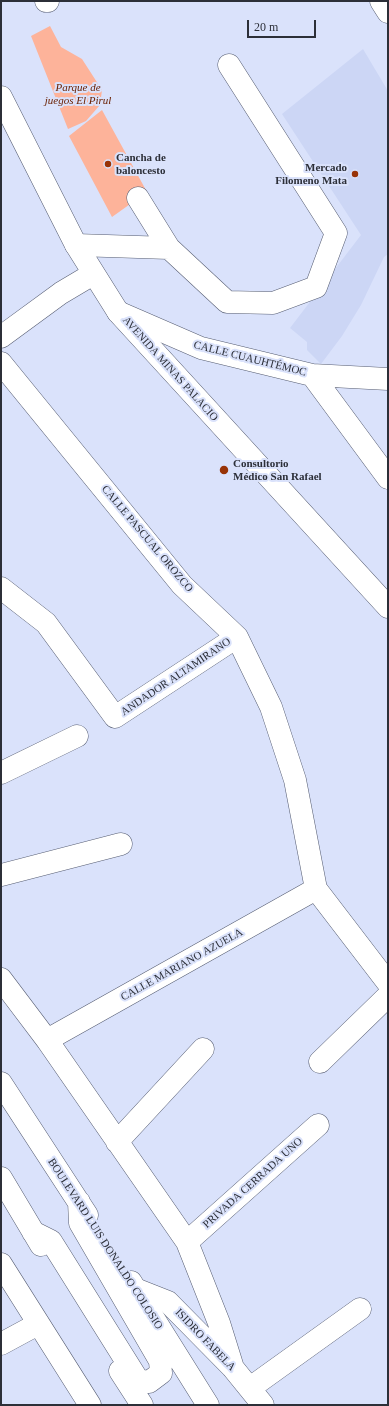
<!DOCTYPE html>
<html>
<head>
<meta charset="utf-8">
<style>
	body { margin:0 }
	#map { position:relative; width:389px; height:1406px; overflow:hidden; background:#dae2fb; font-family:"Times New Roman",serif }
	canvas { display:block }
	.frame { position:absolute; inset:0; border:2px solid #2c2f38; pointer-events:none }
	.scale { position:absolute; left:247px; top:20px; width:69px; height:18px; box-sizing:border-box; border:2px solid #2c2f38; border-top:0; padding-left:5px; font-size:12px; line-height:14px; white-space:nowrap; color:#2c2f38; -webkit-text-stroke:3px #dae2fb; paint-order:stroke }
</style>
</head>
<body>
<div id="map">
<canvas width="389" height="1406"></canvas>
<div class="frame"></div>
<div class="scale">20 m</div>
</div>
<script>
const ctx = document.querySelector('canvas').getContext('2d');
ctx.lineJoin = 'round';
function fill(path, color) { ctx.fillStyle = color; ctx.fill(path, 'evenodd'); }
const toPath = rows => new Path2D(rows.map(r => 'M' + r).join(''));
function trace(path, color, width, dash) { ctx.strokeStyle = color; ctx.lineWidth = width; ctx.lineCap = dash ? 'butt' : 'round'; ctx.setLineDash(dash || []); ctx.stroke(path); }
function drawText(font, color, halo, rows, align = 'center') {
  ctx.font = font + ' "Times New Roman",serif'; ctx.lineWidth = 4; ctx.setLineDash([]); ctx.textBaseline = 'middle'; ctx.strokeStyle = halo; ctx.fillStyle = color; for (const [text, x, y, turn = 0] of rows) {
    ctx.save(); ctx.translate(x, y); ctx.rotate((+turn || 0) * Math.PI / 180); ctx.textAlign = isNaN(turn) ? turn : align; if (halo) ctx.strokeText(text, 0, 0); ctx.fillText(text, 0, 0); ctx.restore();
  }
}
fill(toPath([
	[363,49,388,91,388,254,384,257,361,305,342,336,321,364,307,350,307,342,290,328,361,235,282,114]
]), '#ccd6f5');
fill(toPath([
	[50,26,61,47,82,59,102,90,100,105,86,121,68,129,31,36],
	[102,110,147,192,112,217,69,136]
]), '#fdb39a');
const street = toPath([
	[46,1,48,1],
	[381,1,388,12],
	[138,198,169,248,227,302,273,303,316,287,336,233,229,65],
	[76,245,169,248],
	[118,312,201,348,312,375,388,379],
	[1,337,61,293,93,274],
	[1,363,182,585,237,637,271,707,295,780,316,889,388,983],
	[312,375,388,478],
	[1,588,46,623,115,717,237,637],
	[1,773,77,736],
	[1,875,121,844],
	[1,979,47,1040,187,1242,219,1323,233,1368],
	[47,1040,316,889],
	[320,1062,388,996],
	[117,1142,203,1049],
	[187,1242,318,1125],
	[1,1264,90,1405],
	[135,1289,168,1302,233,1368,263,1405],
	[1,1344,38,1324],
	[250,1388,360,1309]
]);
const secondary = toPath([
	[1,97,76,245,118,312,388,607]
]);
const highway = toPath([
	[1,1083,87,1215],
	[1,1178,41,1245],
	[33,1232,51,1241,138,1380,149,1382,161,1373,160,1361,80,1223,79,1202],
	[131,1282,208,1405],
	[120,1371,142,1405]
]);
trace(street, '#565d72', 23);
trace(secondary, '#565d72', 23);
trace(highway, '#565d72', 23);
trace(street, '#fff', 22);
trace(secondary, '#fff', 22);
trace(highway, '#fff', 22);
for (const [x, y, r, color] of [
	[108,164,4,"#983307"],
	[355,174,4,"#983307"],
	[224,470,5,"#983307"]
]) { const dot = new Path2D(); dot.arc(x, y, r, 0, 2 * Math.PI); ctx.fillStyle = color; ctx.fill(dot); trace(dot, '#dae2fb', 1.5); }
drawText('italic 11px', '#6a2103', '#dae2fb', [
	["Parque de",78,88],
	["juegos El Pirul",78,101]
]);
drawText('bold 11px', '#2c2f38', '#dae2fb', [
	["Cancha de",116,158],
	["baloncesto",116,171],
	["Mercado",347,168,"right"],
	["Filomeno Mata",347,181,"right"],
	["Consultorio",233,464],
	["Médico San Rafael",233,477]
], 'left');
drawText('11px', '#2c2f38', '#dae2fb', [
	["CALLE CUAUHTÉMOC",250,359,14],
	["AVENIDA MINAS PALACIO",170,369,48],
	["CALLE PASCUAL OROZCO",147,539,50],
	["ANDADOR ALTAMIRANO",176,677,-34],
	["CALLE MARIANO AZUELA",182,965,-29],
	["PRIVADA CERRADA UNO",253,1183,-42],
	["BOULEVARD LUIS DONALDO COLOSIO",105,1244,57],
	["ISIDRO FABELA",205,1340,46]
]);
</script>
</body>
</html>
